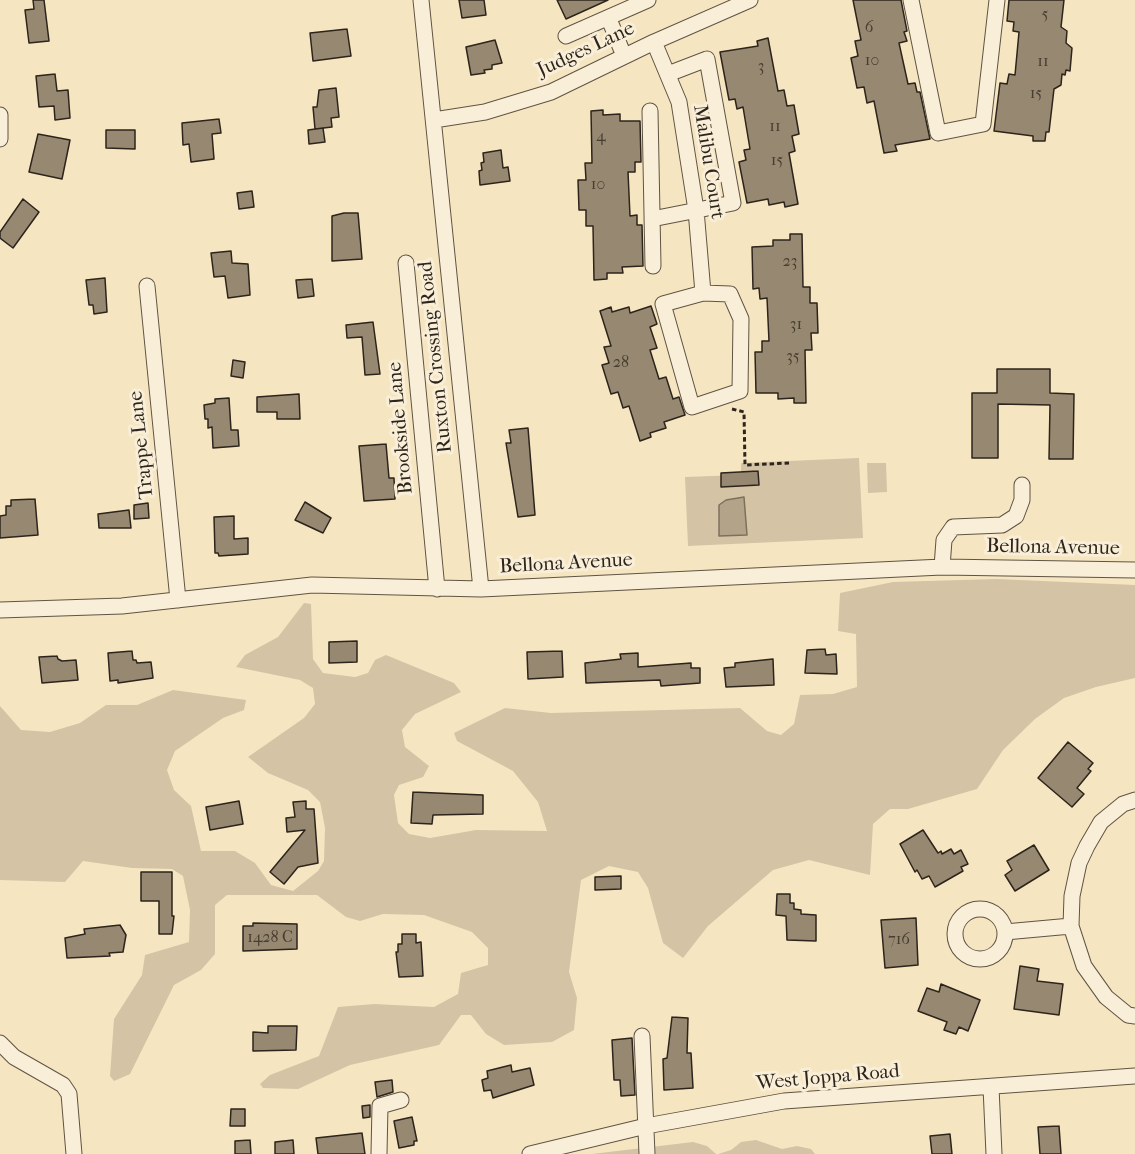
<!DOCTYPE html>
<html>
<head>
<meta charset="utf-8">
<style>
	body { margin:0 }
	canvas { display:block; background:#f6e5c1 }
</style>
</head>
<body>
<canvas width="1135" height="1154"></canvas>
<script>
const ctx = document.querySelector('canvas').getContext('2d');
ctx.lineJoin = 'round';
function fill(path, color) { ctx.fillStyle = color; ctx.fill(path, 'evenodd'); }
const toPath = rows => new Path2D(rows.map(r => 'M' + r).join(''));
function trace(path, color, width, dash) { ctx.strokeStyle = color; ctx.lineWidth = width; ctx.lineCap = dash ? 'butt' : 'round'; ctx.setLineDash(dash || []); ctx.stroke(path); }
function drawText(font, color, halo, rows, align = 'center') {
  ctx.font = font + ' "IM FELL French Canon",serif'; ctx.lineWidth = 6; ctx.setLineDash([]); ctx.textBaseline = 'middle'; ctx.strokeStyle = halo; ctx.fillStyle = color; for (const [text, x, y, turn = 0] of rows) {
    ctx.save(); ctx.translate(x, y); ctx.rotate((+turn || 0) * Math.PI / 180); ctx.textAlign = isNaN(turn) ? turn : align; if (halo) ctx.strokeText(text, 0, 0); ctx.fillText(text, 0, 0); ctx.restore();
  }
}
fill(toPath([
	[859,458,863,538,688,546,685,477,741,475,741,463],
	[867,463,886,463,887,492,868,493],
	[996,579,1135,585,1135,678,1096,687,1064,698,1035,719,1003,750,977,789,908,809,890,809,873,824,870,875,809,860,773,870,708,926,683,958,663,943,648,888,638,872,609,866,581,880,569,972,577,998,574,1030,552,1042,504,1045,486,1034,471,1015,461,1015,439,1045,350,1065,298,1089,263,1088,260,1084,270,1075,319,1056,338,1007,374,1004,434,1007,458,994,461,973,488,965,488,948,472,932,424,915,383,914,360,921,346,917,317,895,227,895,215,905,215,954,201,970,174,985,130,1074,114,1081,110,1076,114,1019,142,975,145,955,189,942,190,910,183,876,172,869,132,868,83,861,65,882,0,880,0,706,21,730,50,732,80,723,106,705,137,705,173,690,246,700,244,710,223,718,175,751,167,770,174,790,191,806,201,851,235,851,255,863,271,885,293,891,318,871,324,861,325,828,320,802,308,790,268,773,248,757,304,718,315,704,313,688,300,680,236,667,245,655,278,637,304,603,311,604,313,659,323,673,355,677,368,673,375,660,386,655,454,683,461,692,415,714,402,730,405,747,429,766,423,777,399,785,394,795,398,823,409,834,430,838,476,830,547,831,538,802,513,771,457,741,454,733,505,708,551,713,740,708,767,731,781,735,794,724,800,695,833,694,857,687,856,634,838,631,840,593,893,582],
	[756,1140,782,1149,797,1146,811,1149,815,1154,718,1154,731,1150,741,1142],
	[693,1142,707,1146,716,1154,592,1154]
]), '#d4c4a5');
const water = toPath([
	[744,497,747,535,719,536,719,505,726,500,744,497]
]);
fill(water, '#b2a389');
trace(water, '#7d705d', 1.5);
const building = toPath([
	[33,0,44,0,49,41,29,43,25,10,34,9,33,0],
	[459,0,484,0,486,15,462,18,459,0],
	[557,0,608,0,566,19,557,0],
	[853,0,901,0,907,31,904,32,907,41,899,43,908,84,915,83,917,92,920,92,930,139,895,145,897,151,884,153,874,101,867,103,864,87,857,88,851,58,858,56,855,41,861,40,853,0],
	[1009,0,1064,0,1061,27,1067,31,1066,43,1072,48,1070,71,1066,70,1065,75,1062,74,1061,85,1054,89,1049,132,1046,132,1045,141,1033,141,1033,136,994,131,1000,83,1007,84,1009,74,1015,75,1019,32,1013,31,1014,22,1007,21,1009,0],
	[347,29,351,56,313,61,310,33,347,29],
	[768,38,778,91,784,90,787,106,794,105,799,134,792,136,795,151,789,153,798,204,785,207,784,202,769,205,768,199,747,203,739,162,746,160,744,150,750,149,743,107,737,109,735,99,729,100,720,52,758,46,757,41,768,38],
	[495,40,502,63,492,65,492,69,484,70,485,73,471,75,466,47,495,40],
	[55,74,57,91,68,90,70,118,55,120,54,106,39,107,36,76,55,74],
	[336,88,339,117,331,118,332,127,315,129,313,107,317,107,319,90,336,88],
	[603,110,603,115,620,114,620,121,640,121,641,162,635,162,635,172,628,172,630,216,637,215,637,225,642,225,643,266,622,267,623,273,607,273,607,279,594,280,593,226,586,226,586,210,579,210,578,180,586,180,585,163,592,163,591,111,603,110],
	[219,119,221,133,212,134,214,159,191,162,189,144,183,145,182,123,219,119],
	[323,128,325,142,309,144,308,130,323,128],
	[106,130,135,130,135,149,106,148,106,130],
	[38,134,70,140,62,179,29,172,38,134],
	[501,150,503,168,508,167,510,181,480,185,479,171,482,170,481,163,484,162,483,153,501,150],
	[252,191,254,207,239,209,237,193,252,191],
	[23,199,39,212,13,248,0,238,0,232,23,199],
	[344,213,358,213,362,259,332,261,332,216,344,213],
	[790,234,802,234,803,287,810,287,810,303,817,303,818,333,811,333,812,350,805,350,806,403,794,403,794,398,778,399,778,393,756,393,755,352,762,352,762,341,769,341,767,298,760,299,759,288,753,289,752,247,773,246,773,240,790,240,790,234],
	[231,251,232,263,248,264,250,295,228,298,225,276,214,277,211,253,231,251],
	[105,278,107,312,94,314,93,305,89,305,86,280,105,278],
	[312,279,314,296,298,298,296,280,312,279],
	[651,306,657,324,650,327,657,348,650,350,659,379,666,377,673,399,679,397,685,415,664,422,666,428,650,433,651,437,640,441,629,406,623,408,618,392,611,394,602,365,609,363,604,347,611,346,600,311,611,307,612,312,629,307,630,313,651,306],
	[373,322,380,374,365,375,362,337,347,338,346,325,373,322],
	[233,360,245,362,243,378,231,376,233,360],
	[997,369,1050,369,1050,393,1074,394,1073,459,1049,459,1050,405,998,404,998,458,972,458,972,393,997,393,997,369],
	[299,394,300,419,277,419,277,412,257,412,257,397,299,394],
	[229,398,231,430,238,430,239,446,213,448,212,427,208,428,208,419,205,419,204,405,215,403,215,399,229,398],
	[528,428,535,515,518,517,506,443,511,443,509,430,528,428],
	[386,444,389,478,394,478,395,499,364,501,359,446,386,444],
	[758,471,759,485,721,487,721,473,758,471],
	[35,499,38,535,0,538,0,516,6,515,6,506,11,506,11,500,35,499],
	[305,502,331,518,323,533,295,520,305,502],
	[148,503,149,518,134,519,134,505,148,503],
	[129,510,131,528,99,528,98,514,129,510],
	[234,516,234,539,248,538,248,554,219,556,218,553,215,553,214,517,234,516],
	[357,641,357,662,329,663,329,642,357,641],
	[825,649,826,655,836,654,837,674,805,673,807,650,825,649],
	[132,651,133,660,136,660,137,663,151,662,153,678,118,683,118,680,110,681,108,653,132,651],
	[562,651,563,677,528,679,527,652,562,651],
	[638,653,638,667,691,663,691,668,700,668,700,683,661,686,660,680,586,683,585,663,621,659,620,654,638,653],
	[57,656,58,659,62,661,76,660,78,680,42,683,39,657,57,656],
	[773,659,774,685,726,687,724,668,735,667,735,663,773,659],
	[1068,742,1093,763,1088,769,1091,771,1077,788,1084,794,1072,807,1038,778,1068,742],
	[413,792,483,795,483,814,433,815,432,824,411,823,413,792],
	[239,801,243,824,210,830,206,807,239,801],
	[306,801,306,809,314,809,318,863,298,867,284,884,270,872,305,830,287,832,286,818,295,817,293,802,306,801],
	[923,830,938,853,941,851,942,854,951,849,954,854,961,850,968,864,961,867,963,871,935,887,929,876,922,879,917,870,915,872,900,844,923,830],
	[1034,845,1049,870,1015,891,1005,875,1012,870,1007,861,1034,845],
	[141,872,172,872,172,916,174,916,172,934,159,934,159,901,141,901,141,872],
	[621,876,621,889,595,890,595,877,621,876],
	[777,894,790,894,790,903,794,903,794,909,801,910,801,914,816,915,816,941,787,940,786,916,776,915,777,894],
	[916,918,918,965,885,968,881,920,916,918],
	[253,923,297,924,297,949,243,951,243,926,253,926,253,923],
	[120,925,126,935,123,952,109,953,110,956,67,958,65,938,85,934,84,929,120,925],
	[402,934,416,934,416,943,421,942,423,976,399,977,396,952,398,952,398,944,402,944,402,934],
	[1020,966,1039,969,1037,981,1063,984,1059,1015,1014,1009,1020,966],
	[941,984,980,1000,968,1031,959,1027,956,1034,944,1030,947,1022,918,1011,927,988,939,992,941,984],
	[672,1017,688,1018,687,1053,691,1053,693,1088,664,1090,663,1059,667,1058,672,1017],
	[268,1026,297,1026,296,1050,253,1051,253,1032,268,1033,268,1026],
	[632,1038,635,1095,621,1096,620,1080,614,1080,612,1040,632,1038],
	[511,1065,512,1072,530,1068,534,1085,493,1098,491,1090,484,1091,482,1080,488,1078,487,1071,511,1065],
	[392,1080,393,1092,377,1097,375,1082,392,1080],
	[370,1105,370,1117,363,1118,362,1106,370,1105],
	[231,1109,245,1109,245,1126,230,1126,231,1109],
	[412,1117,417,1141,414,1141,414,1145,399,1148,394,1121,412,1117],
	[1059,1126,1061,1154,1040,1154,1038,1127,1059,1126],
	[362,1133,365,1154,318,1154,316,1138,362,1133],
	[950,1134,952,1154,932,1154,930,1136,950,1134],
	[250,1140,251,1154,235,1154,235,1141,250,1140],
	[293,1140,294,1154,275,1154,275,1142,293,1140]
]);
fill(building, '#968871');
trace(building, '#2d241b', 1.5);
const minor = toPath([
	[421,0,481,589],
	[911,0,938,133,983,124,997,0],
	[609,19,624,56],
	[566,36,648,0],
	[654,42,679,102,696,210,703,293],
	[650,111,653,266],
	[0,115,0,139],
	[434,120,485,112,551,92,654,42,750,0],
	[652,219,733,203,707,59,668,74],
	[406,263,437,589],
	[147,286,178,600],
	[703,293,730,294,741,319,740,391,692,407,663,304,703,293],
	[942,567,944,540,953,527,1002,525,1016,516,1022,500,1022,485],
	[0,610,122,606,312,585,481,589,942,567,1135,570],
	[1135,800,1123,804,1101,822,1087,846,1079,863,1072,896,1071,926,1084,966,1106,997,1128,1015,1135,1016],
	'955 934a25 25 0 1 1 50 0a25 25 0 1 1-50 0Z',
	[1005,932,1071,926],
	[642,1036,647,1154],
	[0,1043,14,1057,63,1085,69,1094,74,1154],
	[991,1087,994,1154],
	[379,1154,380,1106,401,1100],
	[530,1154,646,1126,784,1101,1135,1076]
]);
trace(minor, '#5f5444', 17);
trace(toPath([
	[428,340,442,339],
	[732,409,744,412,745,465,789,463]
]), '#2d241b', 3, [4.5, 3]);
trace(minor, '#f9eed7', 15);
drawText('16px', '#473d30', null, [
	["5",1045,15],
	["6",869,28],
	["10",872,61],
	["11",1043,62],
	["3",761,67],
	["15",1036,94],
	["11",775,127],
	["4",601,137],
	["15",777,161],
	["10",598,185],
	["23",790,262],
	["31",796,325],
	["35",793,357],
	["28",621,363],
	["1428 C",270,938],
	["716",899,940]
]);
drawText('20px', '#2d241b', '#f9eed7', [
	["Judges Lane",586,50,-25],
	["Malibu Court",708,162,81],
	["Ruxton Crossing Road",436,357,-96],
	["Brookside Lane",401,428,-95],
	["Trappe Lane",142,445,-96],
	["Bellona Avenue",1053,548,1],
	["Bellona Avenue",566,564,-3],
	["West Joppa Road",828,1078,-5]
]);
</script>
</body>
</html>
